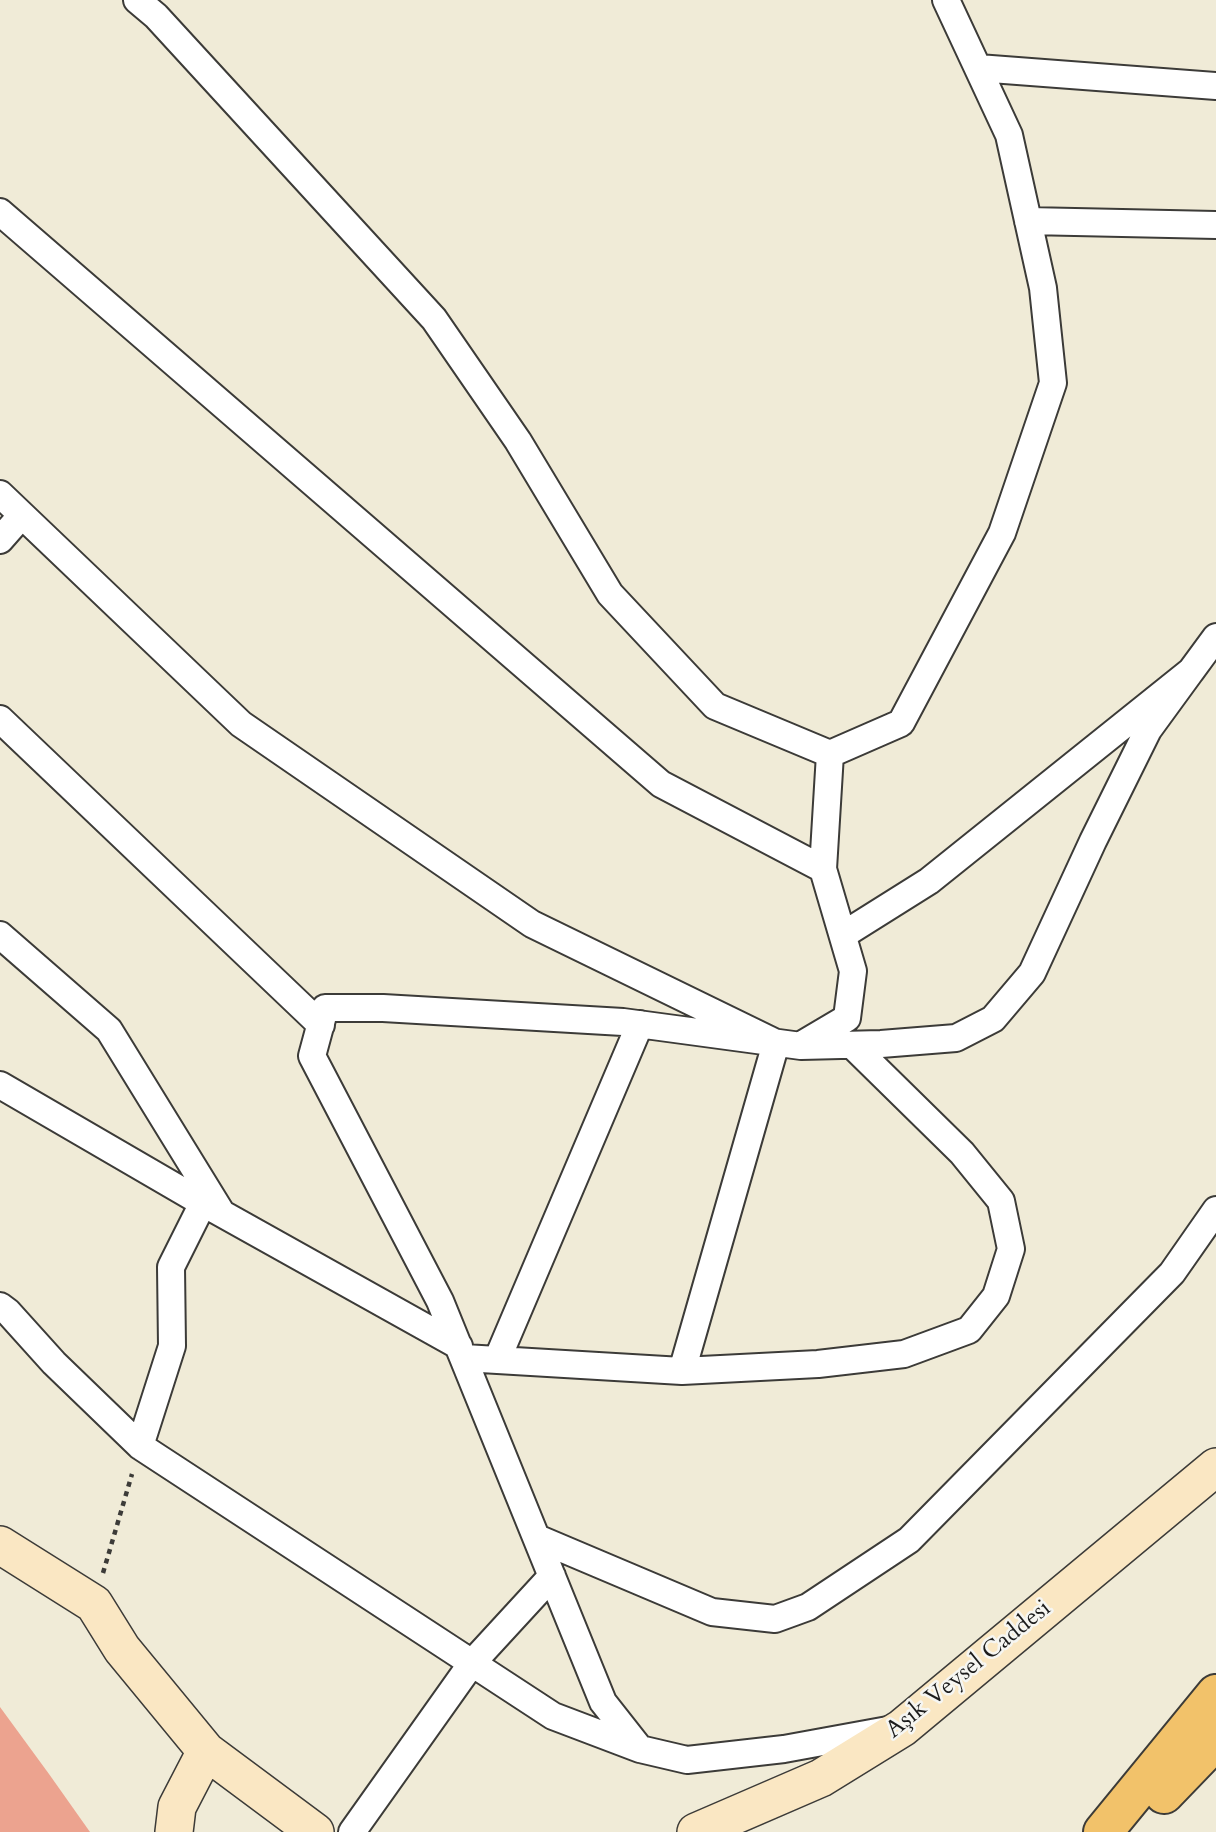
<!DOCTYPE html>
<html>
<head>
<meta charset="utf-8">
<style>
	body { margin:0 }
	canvas { display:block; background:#f0ebd7 }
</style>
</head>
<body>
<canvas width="1216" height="1832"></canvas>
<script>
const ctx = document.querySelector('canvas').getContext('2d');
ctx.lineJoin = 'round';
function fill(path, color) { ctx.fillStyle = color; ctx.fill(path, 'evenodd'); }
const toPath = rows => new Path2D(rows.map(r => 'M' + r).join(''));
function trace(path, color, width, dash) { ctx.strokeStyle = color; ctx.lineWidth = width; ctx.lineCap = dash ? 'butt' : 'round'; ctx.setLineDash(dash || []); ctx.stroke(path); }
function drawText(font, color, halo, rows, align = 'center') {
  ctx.font = font + ' Cardo,serif'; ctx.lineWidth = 5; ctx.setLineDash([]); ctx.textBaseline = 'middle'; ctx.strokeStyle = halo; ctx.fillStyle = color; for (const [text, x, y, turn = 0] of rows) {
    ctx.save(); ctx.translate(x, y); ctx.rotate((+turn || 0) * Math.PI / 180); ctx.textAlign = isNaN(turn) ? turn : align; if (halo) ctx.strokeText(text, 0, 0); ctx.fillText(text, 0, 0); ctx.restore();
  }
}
fill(toPath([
	[0,1707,49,1774,90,1832,0,1832]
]), '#eca38f');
const street = toPath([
	[137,0,156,16,434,319,518,441,610,594,715,706,830,754,901,723,1002,533,1053,383,1043,288,1009,135,946,0],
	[978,68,1216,86],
	[0,212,661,784,823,869],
	[1028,221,1216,225],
	[0,494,241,724,532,924,776,1043,682,1371],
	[0,540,22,515],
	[0,719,321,1025],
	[0,935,109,1030,221,1212],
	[843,935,929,881,1191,671,1216,637],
	[803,1044,847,1018,853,971,823,869,830,754],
	[0,1085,203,1203,459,1346],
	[0,1306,8,1312,54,1363,140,1446,553,1716,640,1749],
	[464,1358,682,1371,818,1364,904,1354,969,1330,996,1296,1011,1249,1001,1201,962,1153,852,1045],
	[497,1360,640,1024],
	[140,1446,172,1346,171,1267,203,1203],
	[537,1538,712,1612,775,1619,808,1607,909,1540,1172,1273,1216,1210],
	[888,1730,784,1749,687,1760,640,1749,603,1702,440,1301,312,1056,325,1008,383,1008,623,1022,801,1046,881,1044,956,1038,993,1019,1032,973,1093,841,1148,730,1191,671],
	[352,1832,472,1663,552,1576]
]);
const secondary = toPath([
	[0,1545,94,1604,122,1649,206,1751,315,1832],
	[174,1832,177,1807,206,1751],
	[696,1832,821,1778,902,1728,1216,1467]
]);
const highway = toPath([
	[1164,1794,1216,1740],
	[1103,1832,1216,1694]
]);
trace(street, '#3c3b38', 30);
trace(secondary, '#3c3b38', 40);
trace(highway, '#3c3b38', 42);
trace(toPath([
	[103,1573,132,1474]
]), '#3c3b38', 4.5, [5, 5]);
trace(street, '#fff', 26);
trace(secondary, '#fae7c3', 37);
trace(highway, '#f2c26a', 38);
drawText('24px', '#1c1c1c', '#f6f6f2', [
	["Aşık Veysel Caddesi",969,1670,-39]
]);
</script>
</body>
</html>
